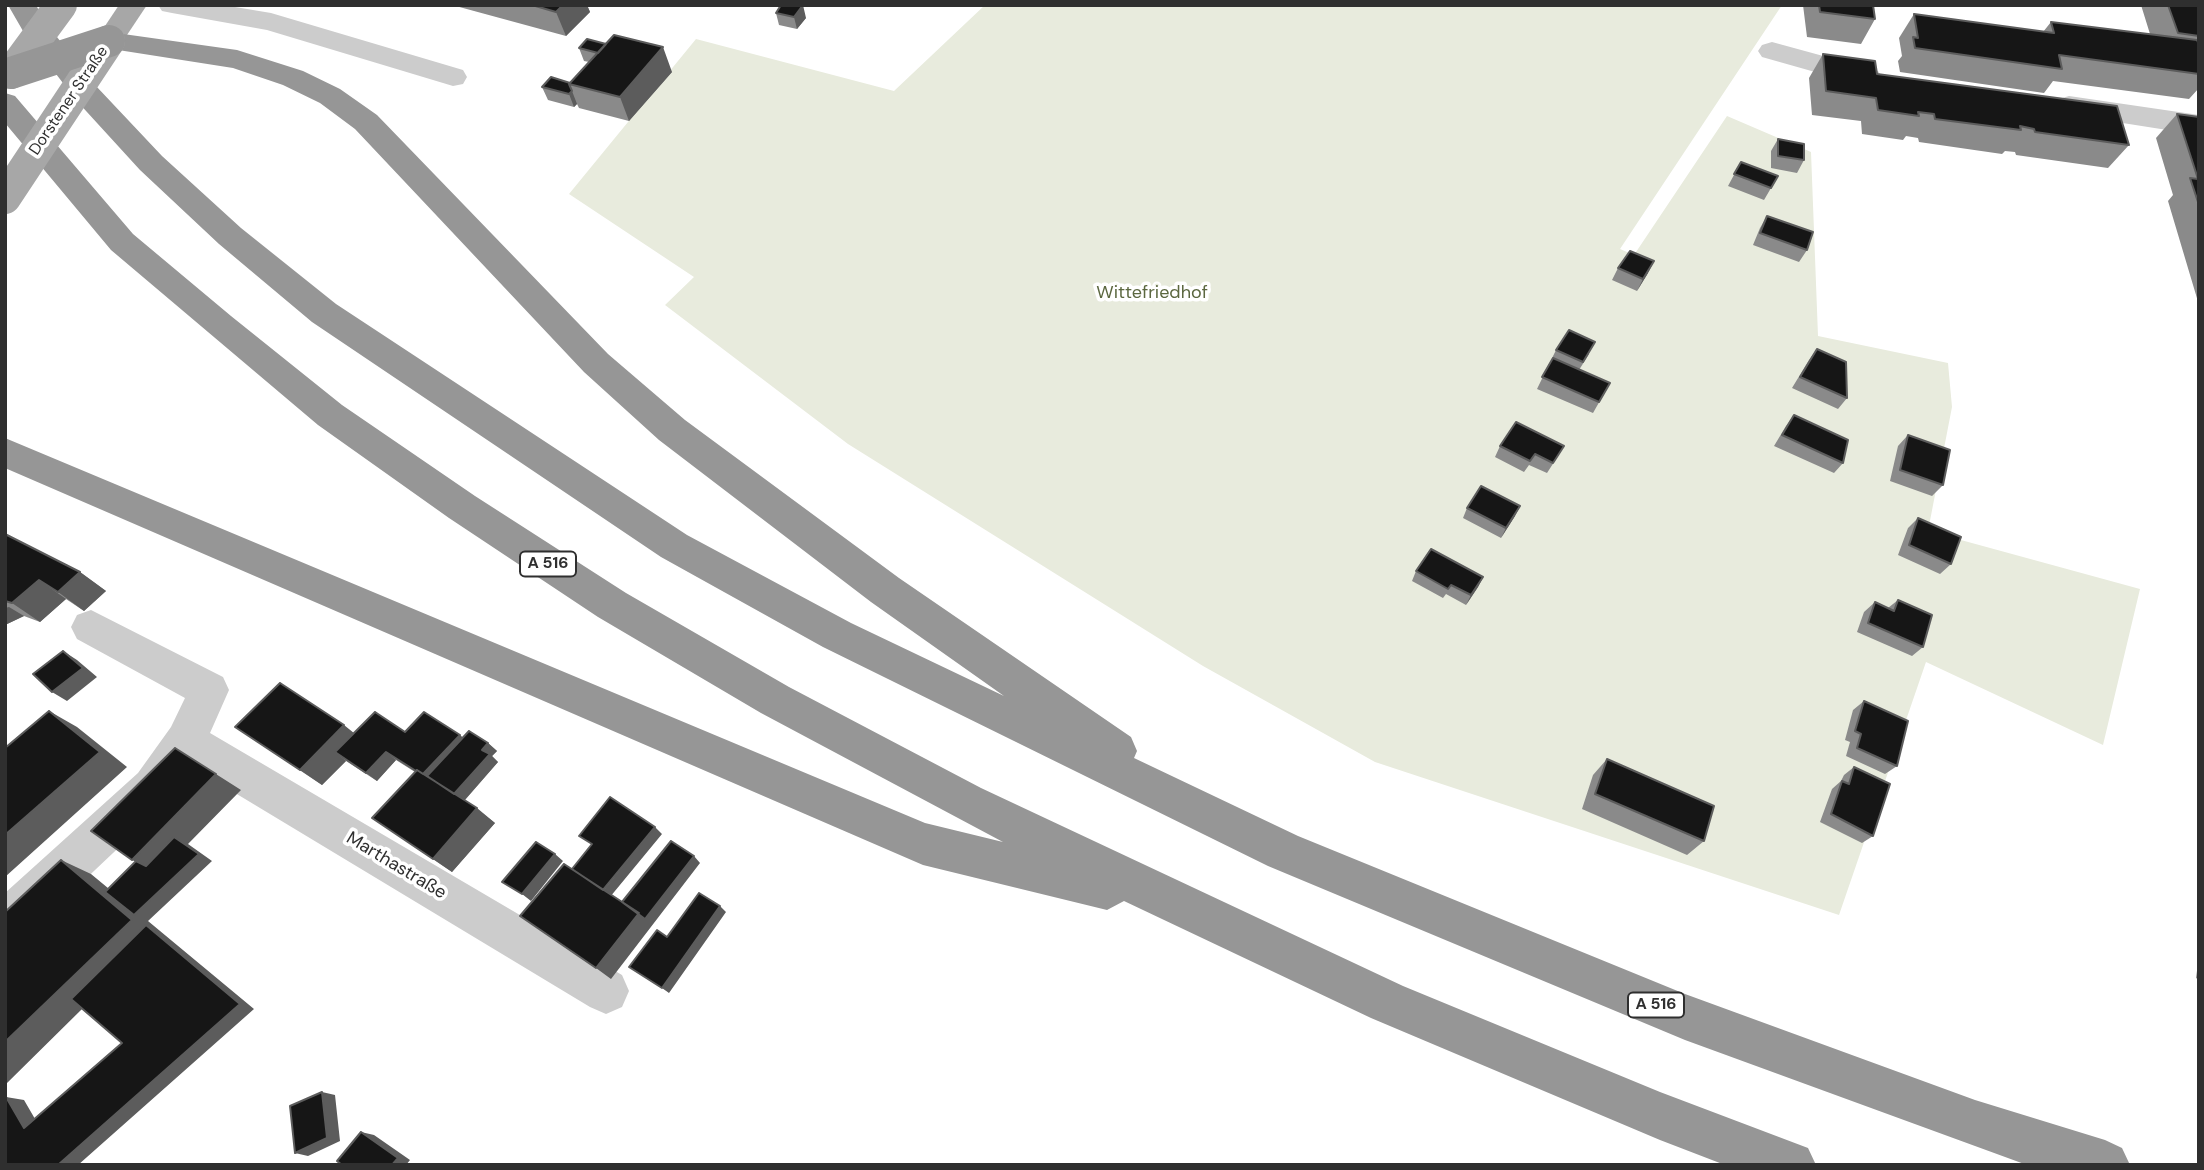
<!DOCTYPE html>
<html>
<head>
<meta charset="utf-8">
<style>
	body { margin:0 }
	#map { position:relative; width:2204px; height:1170px; overflow:hidden; background:#fff; font-family:"DM Sans",sans-serif }
	canvas { display:block }
	.frame { position:absolute; inset:0; border:7px solid #2f2f2f; pointer-events:none }
</style>
</head>
<body>
<div id="map">
<canvas width="2204" height="1170"></canvas>
<div class="frame"></div>
</div>
<script>
const ctx = document.querySelector('canvas').getContext('2d');
ctx.lineJoin = 'round';
function fill(path, color) { ctx.fillStyle = color; ctx.fill(path, 'evenodd'); }
const toPath = rows => new Path2D(rows.map(r => 'M' + r).join(''));
function trace(path, color, width, dash) { ctx.strokeStyle = color; ctx.lineWidth = width; ctx.lineCap = dash ? 'butt' : 'round'; ctx.setLineDash(dash || []); ctx.stroke(path); }
function drawText(font, color, halo, rows, align = 'center') {
  ctx.font = font + ' "DM Sans",sans-serif'; ctx.lineWidth = 7; ctx.setLineDash([]); ctx.textBaseline = 'middle'; ctx.strokeStyle = halo; ctx.fillStyle = color; for (const [text, x, y, turn = 0] of rows) {
    ctx.save(); ctx.translate(x, y); ctx.rotate((+turn || 0) * Math.PI / 180); ctx.textAlign = isNaN(turn) ? turn : align; if (halo) ctx.strokeText(text, 0, 0); ctx.fillText(text, 0, 0); ctx.restore();
  }
}
fill(toPath([
	[985,5,1782,5,1620,249,1634,255,1727,116,1811,152,1818,336,1948,363,1952,407,1928,531,2140,589,2103,745,1926,662,1839,915,1375,762,1203,666,848,444,665,305,694,277,569,194,696,39,894,91]
]), '#e8ebdd');
fill(toPath([
	[158,5,223,5,271,13,463,70,467,77,463,84,453,86,267,30,172,13,162,11,158,5],
	[1772,42,1878,71,1882,78,1878,85,1868,87,1762,57,1758,51,1762,45,1772,42],
	[2069,96,2199,115,2199,135,2059,113,2054,106,2059,99,2069,96],
	[91,610,223,677,229,690,210,733,622,975,629,991,622,1007,606,1014,590,1007,192,767,168,801,21,940,5,946,5,893,138,773,171,727,185,698,77,639,71,627,77,615,91,610]
]), '#ccc');
fill(toPath([
	[119,5,147,5,119,47,109,50,99,47,95,41,119,5]
]), '#a7a7a7');
fill(toPath([
	[8,5,36,5,45,22,96,86,162,156,241,228,336,304,687,535,851,623,1004,696,871,602,659,440,584,372,355,129,320,103,283,85,233,68,99,47,95,41,99,35,109,32,237,50,303,71,340,89,377,115,608,354,685,420,899,578,1131,737,1137,751,1134,758,1298,836,1685,994,1975,1100,2105,1140,2122,1148,2130,1165,2027,1165,1685,1040,1268,866,823,647,661,557,312,322,219,244,140,170,76,100,23,31,8,5],
	[5,93,15,96,133,234,231,316,342,405,475,496,626,593,789,687,981,788,1403,986,1660,1092,1808,1148,1816,1165,1725,1165,1660,1140,1371,1018,1124,901,1107,910,923,865,5,468,5,438,925,823,1003,842,761,713,598,617,449,518,318,425,111,250,5,123,5,93]
]), '#969696');
trace(toPath([
	[11,73,61,5],
	[5,198,109,41]
]), '#a7a7a7', 32);
trace(toPath([
	[11,73,109,41]
]), '#969696', 32);
fill(toPath([
	[452,5,587,5,590,12,566,36],
	[1803,5,1873,5,1875,19,1861,44,1807,37],
	[2141,5,2199,5,2199,88,2189,99,2053,81,2044,93,1900,72,1898,61,1902,56,1899,38,1914,14,2043,32,2051,22,2150,34],
	[776,13,806,18,797,29,779,25],
	[579,48,672,72,629,121,579,108,577,104,574,107,548,100,542,87,570,83,589,62,584,61],
	[1823,54,1877,74,2129,145,2108,168,2016,155,2015,152,2005,151,2002,154,1919,142,1918,138,1906,136,1903,140,1862,134,1861,121,1812,115,1809,78],
	[2177,114,2199,117,2199,305,2168,201,2173,195,2156,138],
	[1778,139,1804,160,1797,173,1771,168,1771,151],
	[1741,162,1778,176,1764,200,1728,186],
	[1767,216,1807,250,1799,262,1753,245,1760,228],
	[1618,268,1648,273,1637,291,1612,280],
	[1817,349,1847,398,1838,409,1792,388,1809,360],
	[1556,350,1589,354,1579,370,1610,383,1593,413,1537,389],
	[1794,415,1843,463,1834,473,1774,446,1786,426],
	[1908,435,1943,485,1932,496,1890,481,1898,446],
	[1500,446,1558,456,1547,473,1529,465,1524,472,1495,457],
	[1467,508,1515,516,1501,538,1463,518],
	[1918,518,1951,564,1940,574,1898,555,1908,528],
	[5,534,80,572,106,591,84,611,66,599,40,622,24,616,5,625],
	[1416,571,1483,577,1478,587,1466,605,1446,594,1443,598,1412,581],
	[1898,600,1923,647,1912,656,1857,632,1864,612,1875,602,1888,608],
	[1864,701,1897,766,1885,774,1846,756,1850,742,1845,740,1853,710],
	[235,727,354,733,405,732,463,738,488,743,497,751,492,756,498,762,465,800,495,823,452,872,372,818,415,772,396,760,377,781,346,761,322,785],
	[1607,759,1704,841,1687,855,1582,809,1593,775],
	[1854,767,1873,836,1862,843,1820,822,1832,789,1841,781,1844,775],
	[2199,956,2199,980,2196,978]
]), '#8a8a8a');
fill(toPath([
	[563,5,587,5,590,12,566,36,556,12],
	[803,5,806,18,797,29,794,17],
	[663,47,672,72,629,121,620,97],
	[572,91,577,104,574,107,569,94],
	[1654,261,1648,273,1637,291,1643,279],
	[1520,506,1515,516,1501,538,1506,528],
	[80,572,106,591,84,611,58,592],
	[1483,577,1478,587,1466,605,1471,595],
	[39,580,66,599,40,622,12,603],
	[9,607,24,616,5,625,5,608],
	[63,651,77,660,97,677,67,701,52,692],
	[49,711,77,727,127,767,5,877,5,835],
	[344,725,365,742,335,752,346,761,322,785,300,770],
	[460,735,469,743,433,782,422,775],
	[488,743,497,751,492,756,498,762,463,802,454,795,482,750],
	[175,748,241,790,188,844,212,861,148,921,254,1009,78,1165,58,1165,240,1004,157,935,5,1085,5,1042,61,860,91,874,137,912,160,873,132,860],
	[386,752,396,760,377,781,366,773],
	[477,808,495,823,452,872,433,859],
	[655,827,662,834,610,897,603,891],
	[555,854,563,861,531,901,522,894],
	[694,856,700,863,611,979,596,968,639,913],
	[720,906,726,912,669,993,662,988],
	[322,1092,335,1095,340,1141,308,1156,295,1153],
	[6,1097,24,1100,42,1131,24,1128],
	[361,1132,374,1135,410,1160,406,1165,392,1165]
]), '#5c5c5c');
const building = toPath([
	[532,5,563,5,556,12,532,5],
	[781,5,803,5,794,17,776,13,781,5],
	[1819,5,1873,5,1875,19,1820,12,1819,5],
	[2168,5,2199,5,2199,36,2178,33,2168,5],
	[1914,14,2054,33,2051,22,2197,40,2199,45,2199,74,2059,55,2062,69,1915,48,1913,37,1918,38,1914,14],
	[614,35,663,47,620,97,569,84,614,35],
	[587,39,606,44,598,53,579,48,587,39],
	[1823,54,1875,61,1877,74,2117,106,2129,145,2035,132,2034,129,2020,126,2021,130,1935,119,1934,114,1918,112,1919,116,1878,110,1876,98,1826,91,1823,54],
	[551,77,570,83,569,84,572,91,569,94,542,87,551,77],
	[2177,114,2199,117,2199,205,2190,178,2198,179,2177,114],
	[1778,139,1804,144,1804,160,1778,156,1778,139],
	[1741,162,1778,176,1771,188,1734,174,1741,162],
	[1767,216,1813,232,1807,250,1760,233,1767,216],
	[1630,251,1654,261,1643,279,1618,268,1630,251],
	[1569,330,1595,342,1583,362,1556,350,1569,330],
	[1817,349,1846,362,1847,398,1800,377,1817,349],
	[1553,358,1610,383,1599,402,1542,377,1553,358],
	[1794,415,1848,440,1843,463,1782,435,1794,415],
	[1516,422,1564,446,1553,463,1535,454,1530,461,1500,446,1516,422],
	[1908,435,1950,450,1943,485,1900,470,1908,435],
	[1481,486,1520,506,1506,528,1467,508,1481,486],
	[1918,518,1961,537,1951,564,1909,545,1918,518],
	[5,534,80,572,58,592,39,580,12,603,5,601,5,534],
	[1431,549,1483,577,1471,595,1451,585,1448,589,1416,571,1431,549],
	[1898,600,1932,615,1923,647,1868,623,1875,602,1894,611,1898,600],
	[63,651,83,668,52,692,33,674,63,651],
	[280,683,344,725,300,770,235,727,280,683],
	[1864,701,1908,721,1897,766,1857,748,1861,734,1855,731,1864,701],
	[49,711,100,752,5,835,5,748,49,711],
	[375,712,405,732,424,712,460,735,423,774,417,770,416,771,386,752,366,773,335,752,375,712],
	[469,731,488,743,482,750,490,754,454,794,427,776,469,731],
	[175,748,216,774,132,860,91,831,175,748],
	[1607,759,1714,806,1704,841,1595,794,1607,759],
	[1854,767,1890,784,1873,836,1831,814,1842,781,1849,784,1854,767],
	[417,770,477,808,433,859,372,818,417,770],
	[610,797,655,827,603,890,572,869,592,844,579,836,610,797],
	[174,837,199,854,134,915,105,892,136,861,146,866,174,837],
	[671,841,694,856,645,919,622,902,671,841],
	[536,842,555,854,522,894,502,882,536,842],
	[61,860,132,920,5,1042,5,912,61,860],
	[564,864,639,913,596,968,520,916,564,864],
	[699,893,720,906,662,988,629,967,657,930,667,937,699,893],
	[146,925,240,1004,58,1165,5,1165,5,1097,6,1097,24,1128,122,1043,71,999,146,925],
	[322,1092,327,1138,295,1153,290,1106,322,1092],
	[361,1132,398,1158,392,1165,342,1165,337,1161,361,1132]
]);
fill(building, '#161616');
trace(building, '#5c5c5c', 2);
drawText('16px', '#2f2f2f', '#fff', [
	["Dorstener Straße",69,101,-56]
]);
for (const [x, y, w] of [
	[548,564,56],
	[1656,1005,56]
]) { const box = new Path2D(); box.roundRect(x - w / 2, y - 12.5, w, 25, 5); ctx.fillStyle = '#fff'; ctx.fill(box); trace(box, '#2f2f2f', 2); }
drawText('bold 16px', '#2f2f2f', null, [
	["A 516",548,564],
	["A 516",1656,1005]
]);
drawText('18px', '#5b673f', '#fff', [
	["Wittefriedhof",1152,293]
]);
drawText('18px', '#2f2f2f', '#fff', [
	["Marthastraße",396,866,31]
]);
</script>
</body>
</html>
